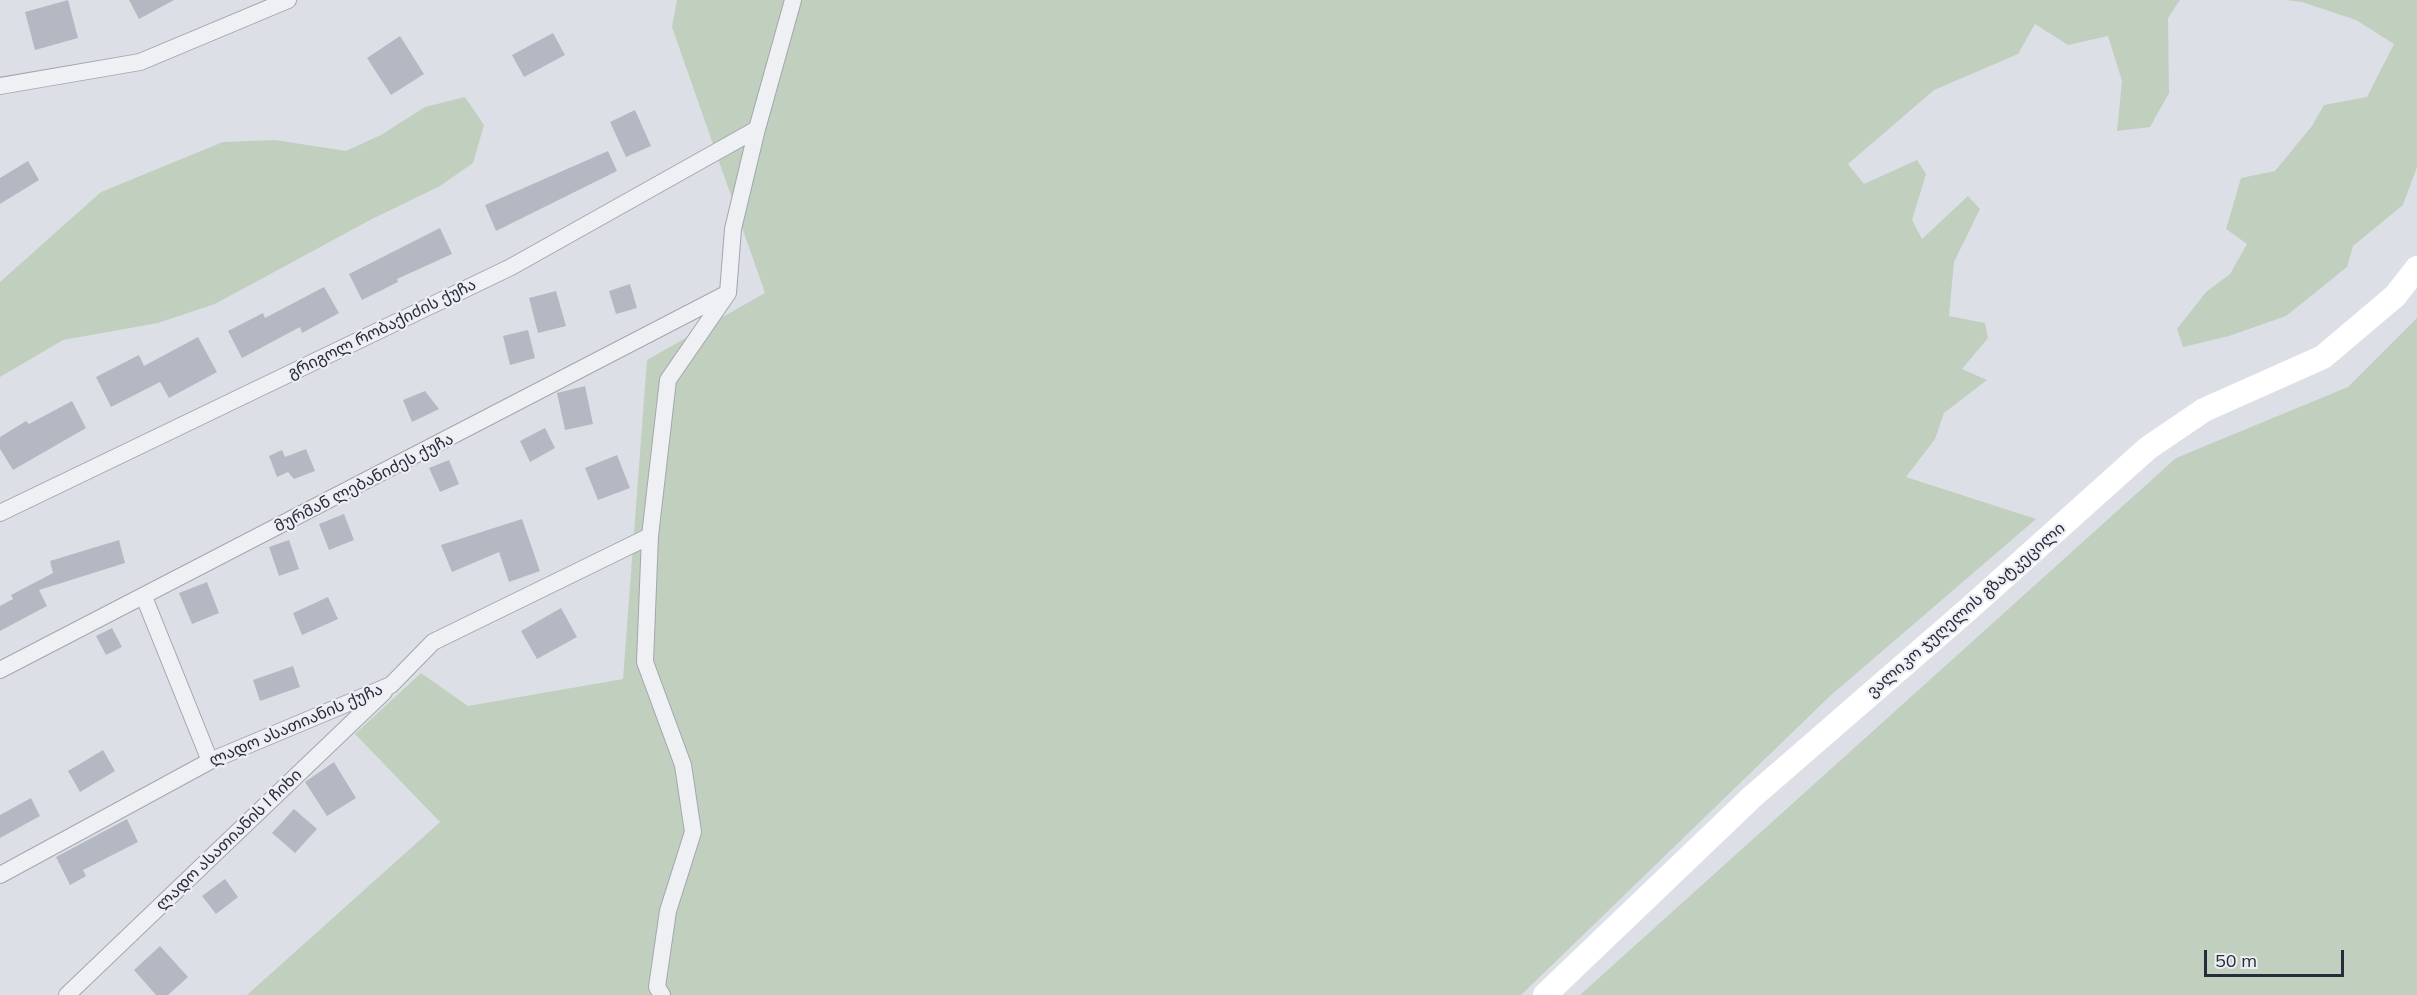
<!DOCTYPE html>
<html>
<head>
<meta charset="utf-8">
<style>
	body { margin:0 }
	#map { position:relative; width:2417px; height:995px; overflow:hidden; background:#dddfe6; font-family:Mulish,sans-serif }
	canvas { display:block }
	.scale { position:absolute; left:2204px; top:950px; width:140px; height:27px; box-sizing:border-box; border:3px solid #272c3b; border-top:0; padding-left:8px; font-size:18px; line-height:21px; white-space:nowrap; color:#272c3b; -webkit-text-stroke:4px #eceef4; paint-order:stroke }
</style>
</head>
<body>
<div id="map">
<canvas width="2417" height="995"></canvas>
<div class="scale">50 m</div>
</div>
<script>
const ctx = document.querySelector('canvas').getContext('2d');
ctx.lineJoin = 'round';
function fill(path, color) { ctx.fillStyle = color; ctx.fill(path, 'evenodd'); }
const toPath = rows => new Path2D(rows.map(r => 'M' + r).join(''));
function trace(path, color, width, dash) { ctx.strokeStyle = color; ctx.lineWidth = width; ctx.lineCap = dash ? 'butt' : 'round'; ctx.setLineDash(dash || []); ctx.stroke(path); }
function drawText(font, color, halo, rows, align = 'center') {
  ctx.font = font + ' Mulish,"Noto Sans Georgian",sans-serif'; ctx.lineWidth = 4.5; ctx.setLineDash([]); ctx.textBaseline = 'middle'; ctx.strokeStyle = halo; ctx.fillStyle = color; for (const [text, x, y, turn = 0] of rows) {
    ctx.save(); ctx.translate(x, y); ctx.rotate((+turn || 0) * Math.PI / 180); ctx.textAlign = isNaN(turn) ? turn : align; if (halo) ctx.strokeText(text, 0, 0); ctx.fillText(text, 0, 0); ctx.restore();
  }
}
fill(toPath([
	[677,0,2180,0,2168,18,2169,93,2150,127,2117,131,2122,81,2108,36,2068,45,2035,24,2018,54,1934,90,1848,164,1864,184,1917,160,1926,174,1912,220,1922,239,1968,196,1980,209,1954,262,1949,316,1985,323,1988,338,1962,369,1987,380,1944,413,1935,439,1906,477,2036,519,1830,696,1521,995,247,995,440,822,355,734,421,673,468,706,623,679,647,360,765,293,672,27],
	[2286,0,2417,0,2417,167,2403,205,2353,246,2347,267,2286,316,2229,336,2183,347,2177,329,2206,292,2230,274,2247,244,2226,229,2241,178,2275,171,2312,126,2324,105,2367,97,2394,44,2356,20,2302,2],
	[465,97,484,125,473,163,440,186,370,220,215,304,158,323,63,340,0,377,0,282,101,192,223,142,275,140,346,151,381,135,425,107],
	[2417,318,2417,995,1580,995,2176,458,2348,387]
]), '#c0cfbe');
fill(toPath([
	[68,0,78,38,35,50,25,12],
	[129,0,174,0,139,19],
	[553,33,565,55,524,77,512,55],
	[400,36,424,74,391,95,367,58],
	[635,110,651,146,626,157,610,122],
	[608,151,617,171,496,231,485,205],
	[28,161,39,180,0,204,0,178],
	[440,228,452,254,397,279,398,282,362,300,349,274],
	[630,284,637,308,616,314,609,291],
	[324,287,339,313,302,333,300,327,242,358,228,331,263,313,265,318],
	[556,291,566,326,538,333,529,298],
	[528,330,535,358,510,365,503,336],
	[198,337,217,372,169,398,160,382,111,407,96,377,139,355,144,366],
	[585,386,593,424,565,430,557,393],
	[425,391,439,409,412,422,403,400],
	[72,401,86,428,13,470,0,449,0,437,26,421,29,424],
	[545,428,555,448,530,462,520,441],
	[306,449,315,471,294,479,288,472,277,477,269,456,282,450,285,457],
	[617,455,630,488,598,500,585,468],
	[449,460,459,484,440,492,429,468],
	[344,514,354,540,329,550,319,524],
	[522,519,540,571,509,582,499,552,452,572,441,545],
	[119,540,125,563,39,590,47,606,0,631,0,606,13,599,11,595,53,573,50,561],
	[289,540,299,569,279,576,269,547],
	[207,582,219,613,192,624,179,593],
	[328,597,338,619,302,635,293,613],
	[561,608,577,637,537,659,521,631],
	[112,628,122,647,106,655,96,636],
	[293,666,300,687,260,701,253,680],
	[103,750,115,771,80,792,68,771],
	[334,762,356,798,327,816,305,782],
	[31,798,40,816,0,838,0,815],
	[294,809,317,829,295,853,272,833],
	[127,819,138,842,83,870,86,876,70,885,56,857],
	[225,879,238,897,216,914,202,896],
	[160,946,188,977,168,995,156,995,134,970]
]), '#b4b8c2');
const minor = toPath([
	[0,86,140,62,288,0],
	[0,513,511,267,757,129],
	[144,597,210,761],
	[0,670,724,295],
	[0,875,210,761,391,685,433,642,650,536],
	[67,995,384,692],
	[662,995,657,987,668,911,693,832,683,765,645,662,650,536,668,380,728,293,733,229,757,129,793,0]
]);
trace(minor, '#a3a6af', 18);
trace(minor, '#eff0f4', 16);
trace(toPath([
	[1545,995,1752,797,1972,606,2148,448,2204,410,2323,357,2395,296,2417,268]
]), '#fff', 24);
drawText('16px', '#272c3b', '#eceef4', [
	["გრიგოლ რობაქიძის ქუჩა",382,329,-26],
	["მურმან ლებანიძეს ქუჩა",364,483,-27],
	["ვალიკო ჯუღელის გზატკეცილი",1966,610,-41],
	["ლადო ასათიანის ქუჩა",296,725,-23],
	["ლადო ასათიანის I ჩიხი",229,840,-44]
]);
</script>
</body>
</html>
